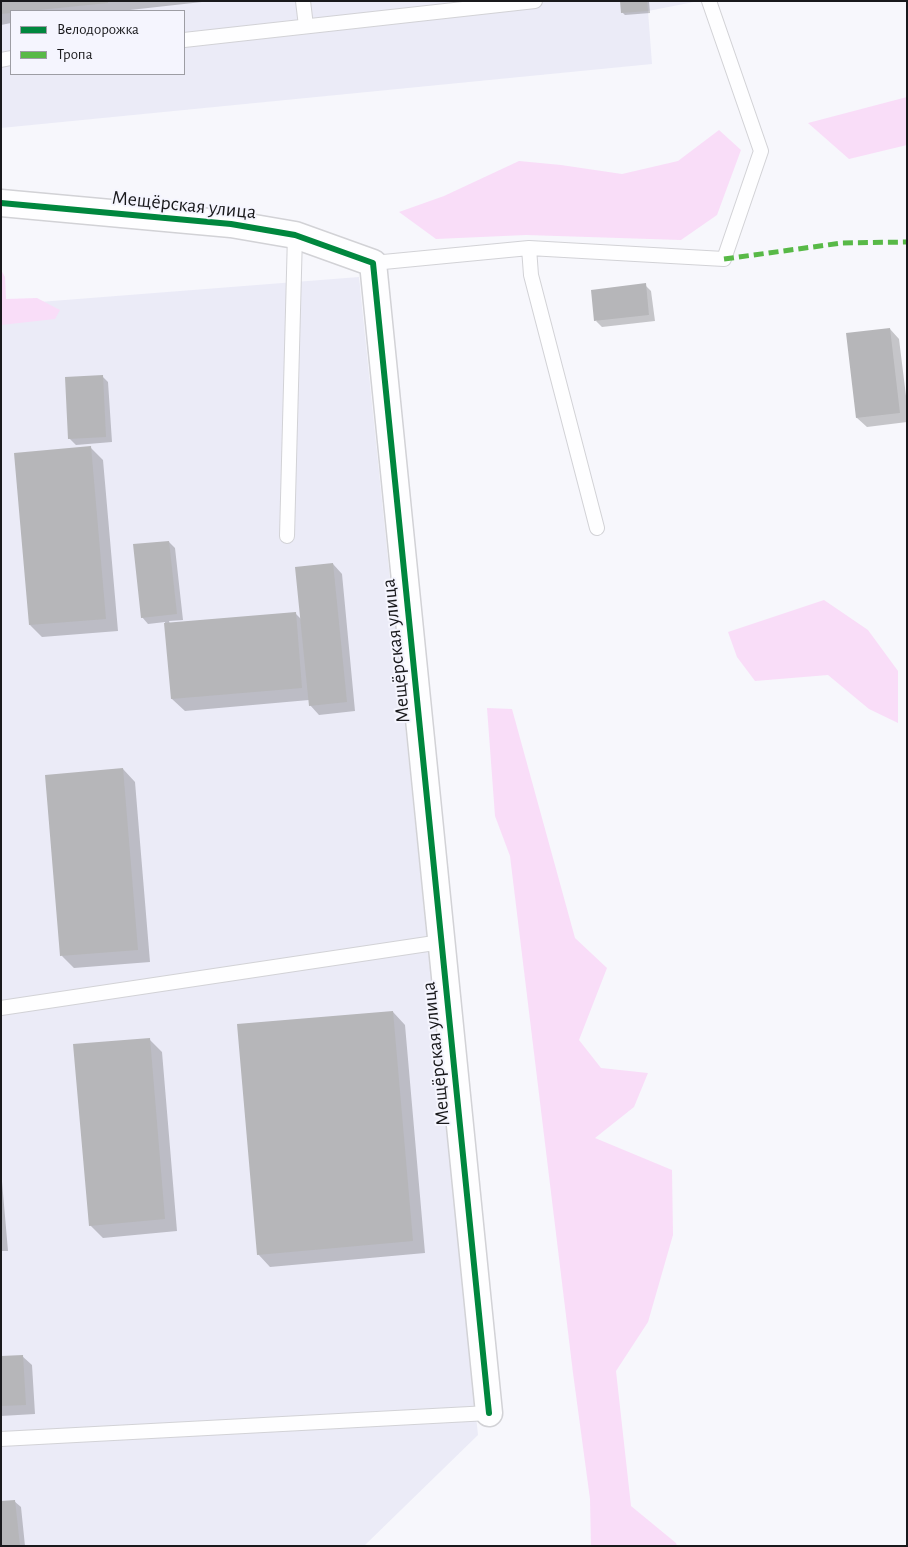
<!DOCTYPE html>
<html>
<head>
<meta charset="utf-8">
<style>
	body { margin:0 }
	#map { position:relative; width:908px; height:1547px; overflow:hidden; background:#f7f7fc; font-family:"Alegreya Sans",sans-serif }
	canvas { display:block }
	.frame { position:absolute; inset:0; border:2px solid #19191c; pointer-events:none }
	.legend { position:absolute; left:10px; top:10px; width:175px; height:65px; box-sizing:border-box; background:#f5f5fe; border:1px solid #9d9da4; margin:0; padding:6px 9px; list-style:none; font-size:15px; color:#19191c }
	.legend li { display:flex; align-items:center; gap:10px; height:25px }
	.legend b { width:25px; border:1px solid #9d9da4 }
</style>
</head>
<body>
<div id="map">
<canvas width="908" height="1547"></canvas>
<div class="frame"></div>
<ul class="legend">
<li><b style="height:6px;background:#00873e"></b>Велодорожка</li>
<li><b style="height:6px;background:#58b947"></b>Тропа</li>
</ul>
</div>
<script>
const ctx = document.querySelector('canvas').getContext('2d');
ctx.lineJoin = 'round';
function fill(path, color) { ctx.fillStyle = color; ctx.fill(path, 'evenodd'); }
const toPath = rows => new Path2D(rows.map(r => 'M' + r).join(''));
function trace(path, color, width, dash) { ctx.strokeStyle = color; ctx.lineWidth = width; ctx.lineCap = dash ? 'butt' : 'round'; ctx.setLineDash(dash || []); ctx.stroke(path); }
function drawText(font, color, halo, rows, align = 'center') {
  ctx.font = font + ' "Alegreya Sans",sans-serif'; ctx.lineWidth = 4; ctx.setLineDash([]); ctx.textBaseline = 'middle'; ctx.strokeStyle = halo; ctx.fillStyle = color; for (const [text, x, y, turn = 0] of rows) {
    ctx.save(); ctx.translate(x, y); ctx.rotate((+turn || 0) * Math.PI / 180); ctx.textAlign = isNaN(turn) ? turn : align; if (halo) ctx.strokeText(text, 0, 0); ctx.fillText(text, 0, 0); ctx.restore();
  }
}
fill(toPath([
	[1,1,699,1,648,11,652,64,1,128],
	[11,11,184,11,184,74,11,74],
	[359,277,478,1435,364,1546,1,1546,1,305]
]), '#ebebf7');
fill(toPath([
	[907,97,907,145,849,159,808,123],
	[719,130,741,150,717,215,681,240,526,235,436,239,399,212,444,196,519,161,561,165,622,174,678,161],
	[1,270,5,277,6,299,37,298,60,310,55,319,1,325],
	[824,600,868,630,898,671,898,723,869,709,828,675,755,681,737,657,728,632],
	[487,708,512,709,575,938,607,968,579,1040,601,1068,648,1073,634,1107,595,1138,672,1170,673,1235,648,1322,616,1371,631,1506,676,1543,677,1546,591,1546,590,1499,573,1373,510,856,495,816]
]), '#f9ddf8');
fill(toPath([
	[1,1,211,1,121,11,11,11,11,23,1,25],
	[622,1,649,1,650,13,625,15,622,12],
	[645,285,651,291,655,321,602,327,596,321],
	[890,329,899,339,907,404,907,422,867,427,857,418],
	[102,376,108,382,112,442,76,445,69,438],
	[90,447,103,460,118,631,42,637,30,625],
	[169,542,175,548,183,620,169,621,170,624,295,613,302,620,333,564,342,574,355,711,319,715,310,705,309,700,185,711,172,699,165,622,148,624,142,617],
	[123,769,135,782,150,962,74,968,62,956],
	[393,1012,405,1025,425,1253,270,1267,258,1254],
	[149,1039,162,1052,177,1231,103,1238,90,1225],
	[1,1170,8,1251,1,1251],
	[22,1356,32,1365,35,1414,1,1416,1,1357],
	[14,1501,21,1507,25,1546,1,1546]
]), '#0003');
fill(toPath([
	[1,1,108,1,108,3,29,11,11,11,11,13,1,14],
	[620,1,647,1,648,11,621,13],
	[646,283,649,315,594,321,591,290],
	[890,328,900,413,856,418,846,333],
	[103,375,106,437,68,439,65,377],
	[91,446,106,619,29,625,14,453],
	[169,541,177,614,141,618,133,544],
	[333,563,347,702,309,706,295,567],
	[296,612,302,688,171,699,164,623],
	[123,768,138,950,60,956,45,775],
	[393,1011,413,1241,257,1255,237,1024],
	[150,1038,165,1219,89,1226,73,1044],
	[23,1355,26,1405,1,1406,1,1356],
	[15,1500,20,1546,1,1546,1,1501]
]), '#b6b6b9');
const service = toPath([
	[303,1,306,26],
	[184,40,535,1],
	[1,60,11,58],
	[529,248,724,259,761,151,709,1],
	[373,263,529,248,531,275,597,528],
	[287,536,295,235],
	[1,1008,441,942],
	[1,1439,489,1413]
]);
const minor = toPath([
	[1,203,231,224,295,235,373,263,489,1413]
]);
trace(service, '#d2d2d6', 16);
trace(minor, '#d2d2d6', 29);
trace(service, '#fefeff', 14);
trace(minor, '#fefeff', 26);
trace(toPath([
	[724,259,842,243,907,242]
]), '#58b947', 5, [10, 5]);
trace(toPath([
	[1,203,231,224,295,235,373,263,489,1413]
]), '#00873e', 6);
drawText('20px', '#19191c', '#f5f5fe', [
	["Мещёрская улица",184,205,6],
	["Мещёрская улица",396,651,-96],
	["Мещёрская улица",436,1054,-96]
]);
</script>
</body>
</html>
